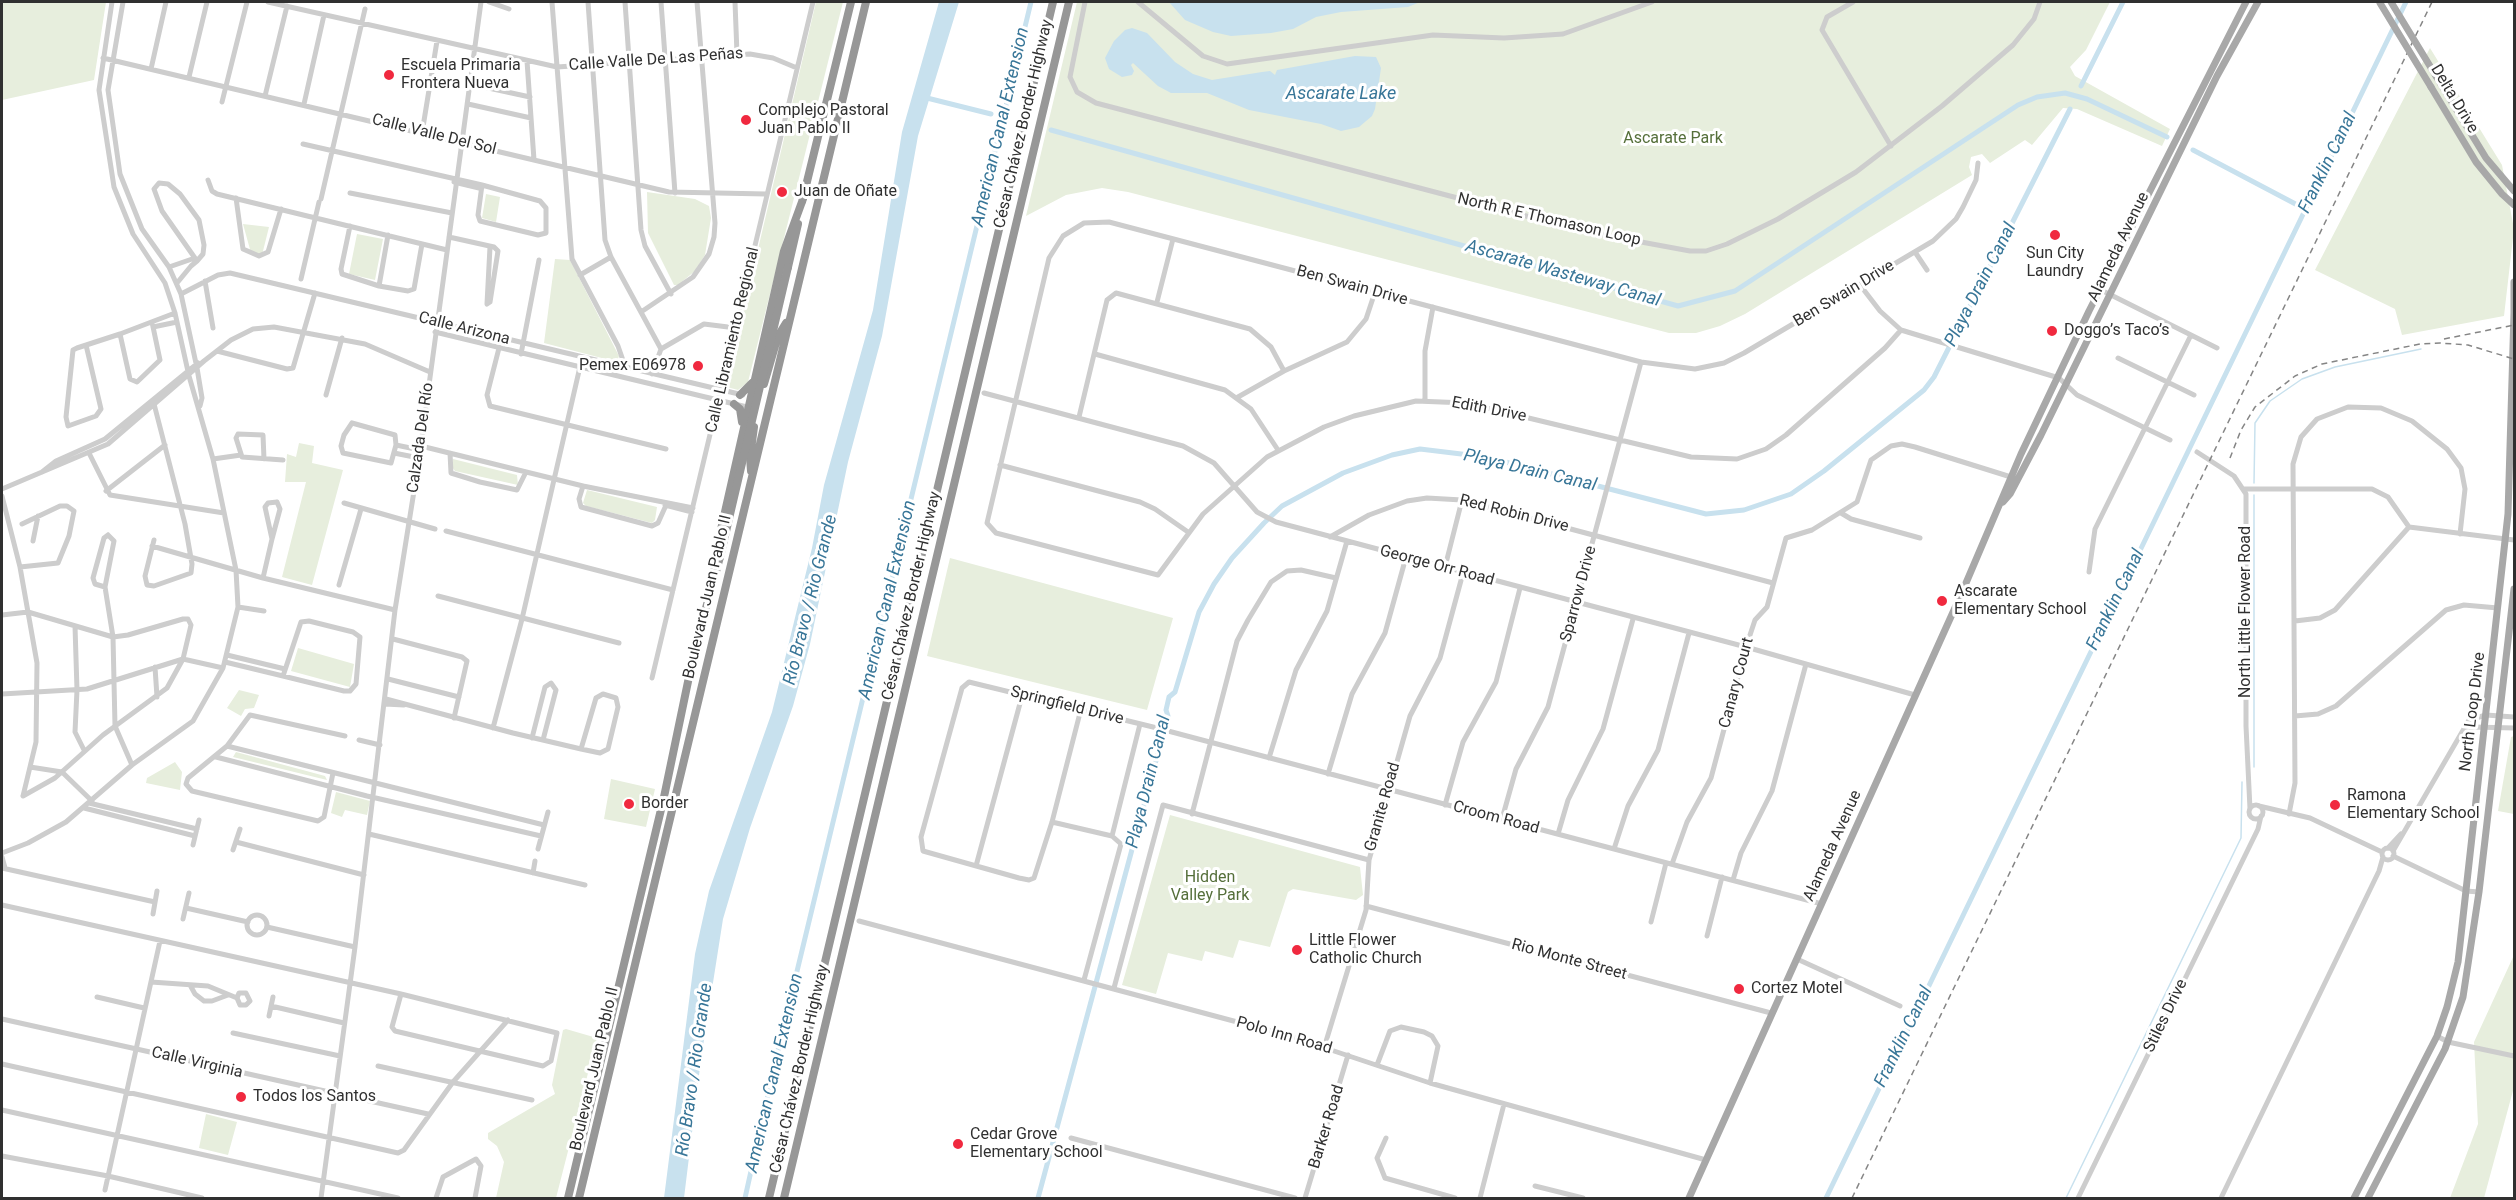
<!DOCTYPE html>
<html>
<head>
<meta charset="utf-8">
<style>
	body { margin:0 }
	#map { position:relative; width:2516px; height:1200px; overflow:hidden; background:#fff; font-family:Roboto,sans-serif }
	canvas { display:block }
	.frame { position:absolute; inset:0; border:3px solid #303030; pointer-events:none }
</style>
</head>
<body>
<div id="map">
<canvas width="2516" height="1200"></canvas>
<div class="frame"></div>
</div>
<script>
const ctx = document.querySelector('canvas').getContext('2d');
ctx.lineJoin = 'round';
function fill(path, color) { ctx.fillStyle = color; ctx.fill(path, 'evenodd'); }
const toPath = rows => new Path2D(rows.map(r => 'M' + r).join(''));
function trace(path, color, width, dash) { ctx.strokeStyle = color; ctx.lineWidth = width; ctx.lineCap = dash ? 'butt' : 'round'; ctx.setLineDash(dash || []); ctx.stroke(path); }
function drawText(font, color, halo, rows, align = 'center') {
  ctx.font = font + ' Roboto,sans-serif'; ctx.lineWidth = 6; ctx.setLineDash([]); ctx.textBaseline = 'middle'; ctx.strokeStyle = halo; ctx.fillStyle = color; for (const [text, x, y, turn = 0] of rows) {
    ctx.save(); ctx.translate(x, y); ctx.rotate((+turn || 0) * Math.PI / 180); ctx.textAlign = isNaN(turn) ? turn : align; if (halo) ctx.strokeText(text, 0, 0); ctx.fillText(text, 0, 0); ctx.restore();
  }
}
fill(toPath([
	[2,2,106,2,94,80,2,100],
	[816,2,843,2,748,382,738,390,727,387,728,377],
	[1077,2,2110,2,2086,50,2070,67,2075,76,2170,129,2162,146,2077,109,2063,108,2032,145,2025,140,1990,163,1982,154,1971,157,1969,167,1972,175,1745,314,1720,326,1696,333,1669,333,1128,192,1102,188,1066,195,1026,216],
	[2430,48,2502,165,2514,229,2504,316,2402,335,2395,309,2315,270],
	[647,192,695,199,709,206,711,218,705,255,695,271,678,285,674,285,648,233],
	[486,194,500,197,496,222,482,218],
	[243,224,269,227,262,255,251,253],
	[357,234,383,239,375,280,349,274],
	[555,259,570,260,619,356,617,362,544,343],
	[299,443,314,446,312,463,343,470,312,585,282,577,306,482,285,482,287,454,296,457],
	[453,459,517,475,518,485,455,471,452,467],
	[587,490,657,507,655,520,652,523,586,506,583,503],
	[950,558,1173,618,1147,710,927,656],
	[298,648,354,664,350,687,291,671],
	[239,690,259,695,254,708,245,709,241,716,227,708],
	[2514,736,2514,814,2498,811,2511,737],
	[236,752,325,776,327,780,233,757],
	[175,762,182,772,180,790,146,783,147,778],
	[611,779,655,789,646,827,604,819],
	[336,792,370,801,367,815,345,810,342,817,331,813],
	[1170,815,1360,867,1363,895,1356,900,1293,889,1288,892,1270,947,1239,940,1233,958,1205,951,1202,961,1168,953,1156,994,1122,985],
	[2514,955,2514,1087,2484,1198,2450,1198,2478,1124,2474,1042],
	[566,1029,597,1038,556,1198,496,1198,504,1162,497,1146,488,1139,488,1133,555,1094,552,1085,563,1030],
	[206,1114,237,1122,228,1155,199,1148]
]), '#e7eedd');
fill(toPath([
	[939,2,959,2,918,136,882,336,848,462,810,644,793,706,750,828,723,919,701,1059,684,1198,664,1198,695,954,709,891,772,712,812,548,824,485,873,310,902,132],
	[1169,2,1420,2,1408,7,1341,12,1316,17,1293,29,1271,33,1231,36,1213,32,1185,20],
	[1132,28,1147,33,1175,62,1193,74,1212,80,1262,72,1270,71,1275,75,1277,70,1355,56,1376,57,1381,68,1375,109,1372,116,1359,127,1341,131,1321,124,1249,110,1207,93,1171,93,1158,86,1133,63,1131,65,1134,71,1132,75,1122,77,1109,69,1105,58,1114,41,1125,30]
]), '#c8e1ee');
trace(toPath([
	[2254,483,2255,423,2270,401,2302,379,2335,367,2421,349],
	[2254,767,2254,495],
	[2066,1198,2241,838,2242,782]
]), '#c8e1ee', 1.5);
trace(toPath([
	[2081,86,2123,2],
	[923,97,991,114],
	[1051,130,1678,306,1735,291,2018,105,2037,97,2065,93,2087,99,2167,137],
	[2193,150,2305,209],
	[745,1198,778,1050,1031,2],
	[1038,1198,1168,716,1166,710,1169,697,1175,692,1199,612,1214,584,1232,558,1264,523,1282,506,1343,473,1392,455,1420,449,1486,457,1706,514,1744,510,1791,494,1824,471,1924,390,1934,377,2070,109],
	[1826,1198,2406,2]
]), '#c8e1ee', 5);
trace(toPath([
	[123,2,108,90,120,174,142,229,169,267,181,294,197,368,202,398,200,406],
	[268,2,557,67,750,54,773,58,797,68],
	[489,2,509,9],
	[552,2,572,259,618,346,626,369],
	[588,2,605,240,611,257,661,349,652,374],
	[625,2,641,230,645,246,671,294],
	[661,2,675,193],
	[735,2,737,54],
	[1085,2,1070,77,1077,92,1096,103,1587,232,1690,251,1706,251,1727,244,1778,219,1856,172,1942,106,2013,45,2034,19,2040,2],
	[1138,2,1203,56,1227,64,1433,35,1504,38,1563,34,1652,2],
	[1853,2,1827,17,1822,30,1891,146],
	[103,58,669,192,766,194],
	[527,61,534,160],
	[151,69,166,2],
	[189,77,207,2],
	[470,84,530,97],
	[265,96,287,6],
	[222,102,247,2],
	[304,104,324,15],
	[468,104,531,118],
	[422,133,437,41],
	[303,144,482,185,540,201,546,208,546,233,538,235,480,221,478,215,482,185],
	[208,180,212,191,217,194,447,250],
	[454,182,479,188],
	[350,193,452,213],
	[236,198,243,249,259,256,268,252,281,209],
	[321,199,365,9],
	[350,226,341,269,342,274,379,286,408,291,414,289,422,244],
	[449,237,494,247,498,251,490,302,487,304,490,247],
	[1915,252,1927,270],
	[169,267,195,258],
	[580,275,611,257],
	[301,279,319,202],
	[205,281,213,328],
	[177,283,191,266,197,261,203,254,204,245,199,220,180,194,168,184,159,183,154,189,162,211,197,261],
	[1860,285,1880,311,1901,330,2059,378,2077,395,2170,440],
	[379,286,388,235],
	[2101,290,2217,348],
	[181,294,218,275,230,273,743,395],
	[1157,302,1173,239],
	[641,312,693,277,709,254,714,237,715,223,697,2],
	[153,327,177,322],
	[1901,330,1885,348,1786,435,1766,449,1737,459,1691,457,1466,403,1416,401,1354,416,1324,427,1267,457,1203,514,1158,575,996,533,987,523,1049,258,1063,236,1084,223,1109,222,1641,362,1695,369,1724,363,1744,353,1933,241,1956,219,1963,207,1976,180,1978,163],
	[435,332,747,407],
	[120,334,130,379,137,382,160,360,152,322],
	[86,345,101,409,96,416,68,426,66,417,73,350,77,348,120,334,175,313],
	[499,348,487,395,490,406,666,449],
	[661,349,704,324,736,328],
	[217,351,287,369,293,368,315,293],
	[521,354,539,260],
	[1095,354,1225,390,1251,409,1278,450],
	[2118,358,2194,395],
	[984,393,1183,446,1214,463,1257,512,1276,522,1746,647,1915,695],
	[326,395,342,338],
	[1238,397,1284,371,1347,342,1366,319,1375,292],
	[153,400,185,524,192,564,191,573,154,586,147,585,145,576,154,540],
	[1425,401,1425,351,1433,307],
	[1079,417,1107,300,1116,293,1250,329,1271,347,1284,371],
	[352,423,395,435,396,445,391,463,343,453,341,446,344,435,352,423],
	[396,445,420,450],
	[421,446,583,486,693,508],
	[2197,452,2234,476,2246,494,2246,726,2250,809],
	[89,453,110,495,224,513],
	[394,453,419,458],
	[450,453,451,473,480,482,517,490,526,472],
	[213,459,241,455],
	[264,459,263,435,238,434,236,438,242,457,283,460],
	[1000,465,1140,502,1155,509,1188,532],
	[42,472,56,461,105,439,198,363],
	[583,486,579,499,581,507,652,526,658,523,667,503],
	[2,489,108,444,204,361,231,340,253,329,274,327,365,344,430,372],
	[2244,489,2372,489,2388,497,2409,527,2514,540],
	[106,491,165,445],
	[2,496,20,567,37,663,36,742,23,796],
	[277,502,280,509,272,539,265,507,268,503,277,502],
	[344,503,435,529],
	[665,505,692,512],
	[1841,513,1851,519,1920,538],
	[446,531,673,590],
	[108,535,114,541,105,587,95,584,93,578,104,538,108,535],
	[1330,537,1369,515,1407,501,1427,498,1462,500,1773,583],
	[33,541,38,516],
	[152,546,263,578,395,610],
	[20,567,58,563,69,536,74,511,67,506,60,506,22,524],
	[1445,567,1462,500],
	[2089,572,2095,529,2191,335],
	[263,578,272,539],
	[339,585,361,509],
	[105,587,113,637,115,726,132,765],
	[438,596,619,643],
	[238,607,264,611],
	[2,615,28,612,113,637,128,635,183,619,188,619,191,625,183,659,167,688,103,735,55,778,23,796],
	[2295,621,2320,618,2335,610,2409,527],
	[75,626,77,690,75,732,84,750],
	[393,639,462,657,467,661,454,718],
	[227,655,285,669],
	[225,662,283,676,344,691,350,691,356,684,360,637,353,632,309,621,301,622,283,676],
	[155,667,157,697],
	[652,678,813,2],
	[388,679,459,697],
	[2,694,87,689,183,659,223,668],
	[386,699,513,733,581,749,600,753,608,749,618,707,616,698,603,694,596,698,581,749],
	[385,704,404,705],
	[1081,709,1052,822,1034,878,1029,880,1019,878,923,851,921,837,962,688,969,682,1153,727,1822,904],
	[2295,716,2318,714,2336,706,2446,610,2464,605,2498,608],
	[493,728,522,619,582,358],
	[2464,731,2474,727,2514,728],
	[532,738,545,687,551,683,556,690,543,740],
	[359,740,380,745],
	[227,746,544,825],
	[216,757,367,796,541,836],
	[1269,758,1296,670,1327,611,1347,541],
	[30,767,62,772,92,801],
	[333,773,324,817,318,821,192,791,186,784,188,778,227,746,250,715,345,736],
	[1328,774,1352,694,1385,633,1406,557],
	[89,803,197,829],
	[1445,805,1463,742,1496,682,1520,588],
	'2249 812a7 7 0 1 1 14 0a7 7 0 1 1-14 0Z',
	[2259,806,2310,818,2382,852],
	[84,808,195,836],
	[1192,814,1237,641,1248,620,1271,582,1287,571,1301,570,1336,578],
	[2289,814,2295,783,2293,464,2301,437,2317,419,2348,407,2381,408,2412,421,2447,449,2461,468,2465,489,2460,534],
	[1502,819,1516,769,1548,707,1641,362],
	[1052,822,1112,836,1121,844,1084,980],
	[369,834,585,885],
	[1558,834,1568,800,1603,729,1633,619],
	[1112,836,1140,724],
	[236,842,364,875],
	[193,845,199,820],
	[2388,848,2401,834],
	'2382 854a6 6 0 1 1 12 0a6 6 0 1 1-12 0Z',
	[538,849,548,812],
	[1614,849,1628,806,1658,750,1689,633],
	[233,850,240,829],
	[2393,851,2469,720,2486,715,2514,717],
	[2,853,28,843,66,822,132,765,193,721,223,668,238,607,236,570,213,459,189,376,175,313,165,283,133,234,114,187,99,90,112,2],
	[2393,856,2466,891,2479,892],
	[2,857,5,868],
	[1672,864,1687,822,1711,778,1746,647,1755,620,1767,607,1786,538,1812,530,1857,502,1871,460,1891,446,1902,444,1915,447,2011,477],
	[976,866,1022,696],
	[2,868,155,902],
	[533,873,535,861],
	[1733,880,1741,853,1772,791,1806,664],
	[2,905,401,994,557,1033,551,1061,543,1066,395,1031,392,1027,401,994],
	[1366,906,1771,1013],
	[186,908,248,922],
	[153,914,157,891],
	'247 925a10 10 0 1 1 20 0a10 10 0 1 1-20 0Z',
	[183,919,189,893],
	[859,921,1286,1035,1430,1083,1706,1160],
	[1651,922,1666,863],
	[267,927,355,947],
	[1707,936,1722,877],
	[1797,959,1900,1006],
	[151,982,208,986,237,998,240,1005,246,1005,250,1001,246,993,239,993,237,998],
	[190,985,195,994,204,1001,212,1001,228,995],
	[1114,988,1163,805,1369,860],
	[97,997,144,1008],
	[271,1006,344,1023],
	[269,1016,273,997],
	[2,1019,428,1114],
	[233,1033,340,1056],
	[2437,1036,2448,1042,2514,1056],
	[1324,1048,1366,910,1369,860,1410,716,1440,658,1463,573],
	[2,1064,398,1153,404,1150,453,1082,508,1020],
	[1377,1065,1390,1031,1401,1027,1424,1032,1432,1036,1438,1046,1430,1083],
	[378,1066,532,1100],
	[2,1110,398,1198],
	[1071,1138,1295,1198],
	[1386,1138,1377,1158,1385,1178,1455,1198],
	[2,1156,108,1176,202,1198],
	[1535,1186,1583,1198],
	[105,1190,160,941],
	[321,1198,355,947,395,610,418,466,481,2],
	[436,1198,443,1177,476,1159,481,1166,475,1198],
	[1305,1198,1348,1055],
	[1480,1198,1504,1104],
	[2078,1198,2258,829,2261,816],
	[2221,1198,2379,871,2383,857]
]), '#cdcdcd', 5);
trace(toPath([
	[2436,76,2486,158,2514,191],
	[2431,87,2476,162,2502,194,2514,205],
	[2514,315,2514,282],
	[2003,502,2010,494,2041,435,2217,76,2258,2],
	[1689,1198,1963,590,2021,454,2089,311,2246,2],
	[2354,1198,2437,1036,2447,1007,2458,962,2508,514,2514,313],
	[2368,1198,2445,1049,2463,997,2479,892,2514,589]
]), '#a8a8a8', 7);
trace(toPath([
	[802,202,851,2],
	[788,267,798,224],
	[764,384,778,336,786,323],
	[740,395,752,383],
	[734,404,740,409,742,422],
	[751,471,750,457,754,427],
	[713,565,784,251,803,199],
	[568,1198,664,797,695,648,720,557],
	[579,1198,866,2],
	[769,1198,1053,2],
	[784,1198,1069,2]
]), '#979797', 8);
trace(toPath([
	[2444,339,2514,325],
	[2230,458,2241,430,2255,407,2295,376,2322,364,2420,344,2440,343,2468,345,2514,359],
	[1852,1198,2432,2]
]), '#858585', 1.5, [6, 4.5]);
trace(toPath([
	[2391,2,2436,76],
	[2380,3,2431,87]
]), '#a8a8a8', 7);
trace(toPath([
	[720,557,788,267]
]), '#979797', 8);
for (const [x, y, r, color] of [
	[389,75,6,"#f0293f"],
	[746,120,6,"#f0293f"],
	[782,192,6,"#f0293f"],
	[2055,235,6,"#f0293f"],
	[2052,331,6,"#f0293f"],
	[698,366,6,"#f0293f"],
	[1942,601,6,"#f0293f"],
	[629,804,6,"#f0293f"],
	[2335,805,6,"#f0293f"],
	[1297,950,6,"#f0293f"],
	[1739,989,6,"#f0293f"],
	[241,1097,6,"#f0293f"],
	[958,1144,6,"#f0293f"]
]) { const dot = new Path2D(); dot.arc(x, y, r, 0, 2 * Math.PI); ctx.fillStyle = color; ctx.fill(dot); trace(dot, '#fff', 2); }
drawText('16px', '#303030', '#fff', [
	["Calle Valle De Las Peñas",656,60,-4],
	["Delta Drive",2454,99,59],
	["César Chávez Border Highway",1024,124,-77],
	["Calle Valle Del Sol",434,135,14],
	["North R E Thomason Loop",1549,220,13],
	["Alameda Avenue",2119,247,-64],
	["Ben Swain Drive",1352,286,15],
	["Ben Swain Drive",1844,294,-31],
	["Calle Arizona",464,329,14],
	["Calle Libramiento Regional",733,340,-77],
	["Edith Drive",1489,410,11],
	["Calzada Del Río",421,438,-82],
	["Red Robin Drive",1514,514,14],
	["George Orr Road",1437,566,15],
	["Sparrow Drive",1579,594,-75],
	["César Chávez Border Highway",912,596,-77],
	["Boulevard Juan Pablo II",708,597,-77],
	["North Little Flower Road",2246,612,-90],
	["Canary Court",1737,683,-75],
	["Springfield Drive",1067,706,14],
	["North Loop Drive",2473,712,-83],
	["Granite Road",1383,807,-74],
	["Croom Road",1496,818,15],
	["Alameda Avenue",1833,846,-66],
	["Rio Monte Street",1569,960,15],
	["Stiles Drive",2166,1016,-64],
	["Polo Inn Road",1284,1036,16],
	["Calle Virginia",197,1063,13],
	["Boulevard Juan Pablo II",595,1069,-77],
	["César Chávez Border Highway",800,1069,-77],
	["Barker Road",1327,1127,-73]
]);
drawText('16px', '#303030', '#fff', [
	["Escuela Primaria",401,66],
	["Frontera Nueva",401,84],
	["Complejo Pastoral",758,111],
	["Juan Pablo II",758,129],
	["Juan de Oñate",794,192],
	["Sun City",2055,254,"center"],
	["Laundry",2055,272,"center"],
	["Doggo’s Taco’s",2064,331],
	["Pemex E06978",686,366,"right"],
	["Ascarate",1954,592],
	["Elementary School",1954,610],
	["Ramona",2347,796],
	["Elementary School",2347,814],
	["Border",641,804],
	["Little Flower",1309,941],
	["Catholic Church",1309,959],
	["Cortez Motel",1751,989],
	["Todos los Santos",253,1097],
	["Cedar Grove",970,1135],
	["Elementary School",970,1153]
], 'left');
drawText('16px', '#556f3a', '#fff', [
	["Ascarate Park",1673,139],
	["Hidden",1210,878],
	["Valley Park",1210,896]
]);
drawText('italic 18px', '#387698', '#fff', [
	["Ascarate Lake",1341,94],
	["American Canal Extension",1001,127,-77],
	["Franklin Canal",2328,163,-64],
	["Ascarate Wasteway Canal",1563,274,16],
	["Playa Drain Canal",1981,285,-63],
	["Playa Drain Canal",1530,471,13],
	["Río Bravo / Rio Grande",811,600,-76],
	["American Canal Extension",888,600,-77],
	["Franklin Canal",2116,600,-64],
	["Playa Drain Canal",1149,782,-76],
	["Franklin Canal",1904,1037,-64],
	["Río Bravo / Rio Grande",695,1070,-82],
	["American Canal Extension",775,1073,-77]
]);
</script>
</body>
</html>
